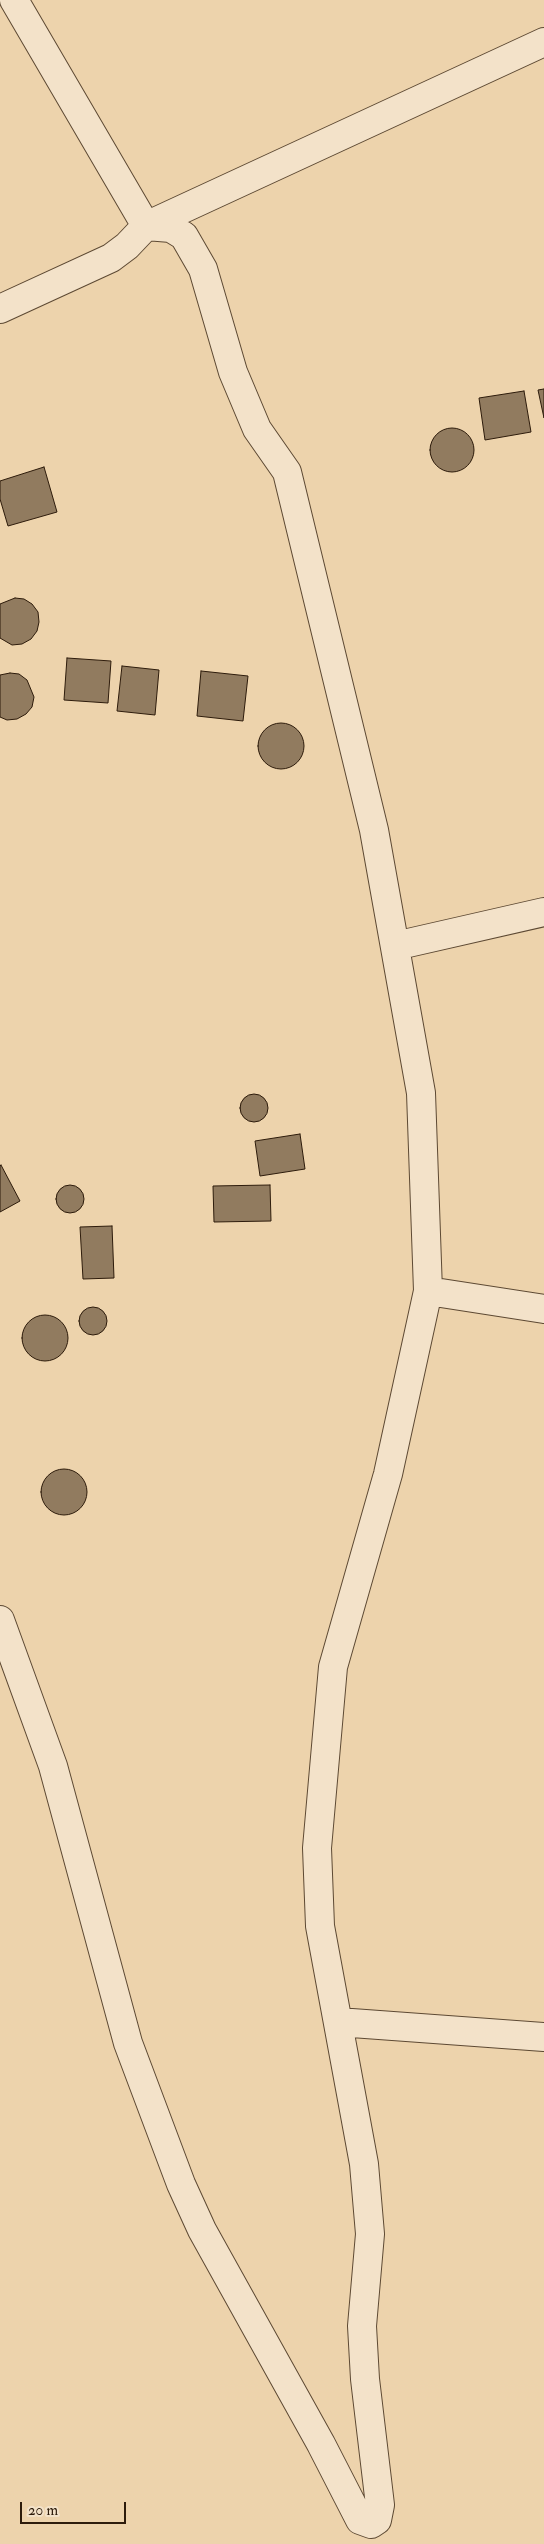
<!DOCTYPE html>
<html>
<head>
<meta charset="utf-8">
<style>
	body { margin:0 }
	#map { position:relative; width:544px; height:2544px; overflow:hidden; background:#edd3ac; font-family:"IM FELL Double Pica",serif }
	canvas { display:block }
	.scale { position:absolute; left:20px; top:2502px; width:106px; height:22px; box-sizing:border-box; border:2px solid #2d1b0b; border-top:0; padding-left:6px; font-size:15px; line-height:18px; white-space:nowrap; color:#2d1b0b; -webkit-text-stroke:4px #f3e2c9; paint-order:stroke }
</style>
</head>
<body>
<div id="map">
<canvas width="544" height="2544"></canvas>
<div class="scale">20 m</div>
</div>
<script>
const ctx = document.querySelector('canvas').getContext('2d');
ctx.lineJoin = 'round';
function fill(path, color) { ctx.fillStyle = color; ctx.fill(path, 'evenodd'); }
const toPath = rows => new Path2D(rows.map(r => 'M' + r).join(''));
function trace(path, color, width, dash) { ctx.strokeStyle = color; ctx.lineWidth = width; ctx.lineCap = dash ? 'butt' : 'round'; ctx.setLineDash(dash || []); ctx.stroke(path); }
const building = toPath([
	[544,389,544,418,538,390,544,389],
	[524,391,531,432,485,440,479,398,524,391],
	'430 450a22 22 0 1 1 44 0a22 22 0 1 1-44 0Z',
	[44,467,57,512,8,526,0,499,0,481,44,467],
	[15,598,24,599,32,604,38,612,39,622,37,631,31,639,22,644,12,645,0,638,0,604,15,598],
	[67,658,111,661,108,703,64,700,67,658],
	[122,666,159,670,155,715,117,711,122,666],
	[201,671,248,676,243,721,197,716,201,671],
	[10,673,19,674,27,680,34,697,32,707,26,714,17,719,7,720,0,717,0,675,10,673],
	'258 746a23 23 0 1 1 46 0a23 23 0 1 1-46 0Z',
	'240 1108a14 14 0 1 1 28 0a14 14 0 1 1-28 0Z',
	[300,1134,305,1169,260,1176,255,1141,300,1134],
	[1,1165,20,1201,0,1212,0,1166,1,1165],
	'56 1199a14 14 0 1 1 28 0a14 14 0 1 1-28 0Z',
	[270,1185,271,1221,214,1222,213,1186,270,1185],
	[112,1226,114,1278,83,1279,80,1227,112,1226],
	'79 1321a14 14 0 1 1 28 0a14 14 0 1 1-28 0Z',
	'22 1338a23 23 0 1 1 46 0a23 23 0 1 1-46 0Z',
	'41 1492a23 23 0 1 1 46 0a23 23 0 1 1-46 0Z'
]);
fill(building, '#917b5f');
trace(building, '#2d1b0b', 1);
const street = toPath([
	[14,0,146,226],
	[0,309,111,258,127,246,146,226,544,42],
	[395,946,544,912],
	[428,1291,544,1309],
	[0,1620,53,1766,128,2043,181,2184,202,2230,321,2444,360,2520,371,2524,377,2520,380,2505,365,2379,362,2326,370,2234,364,2164,320,1926,317,1848,333,1667,388,1474,428,1291,421,1093,374,830,287,472,257,429,233,372,203,269,184,236,171,228,146,226],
	[338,2022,544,2037]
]);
trace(street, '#5d4933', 30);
trace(street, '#f3e2c9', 28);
</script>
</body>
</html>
